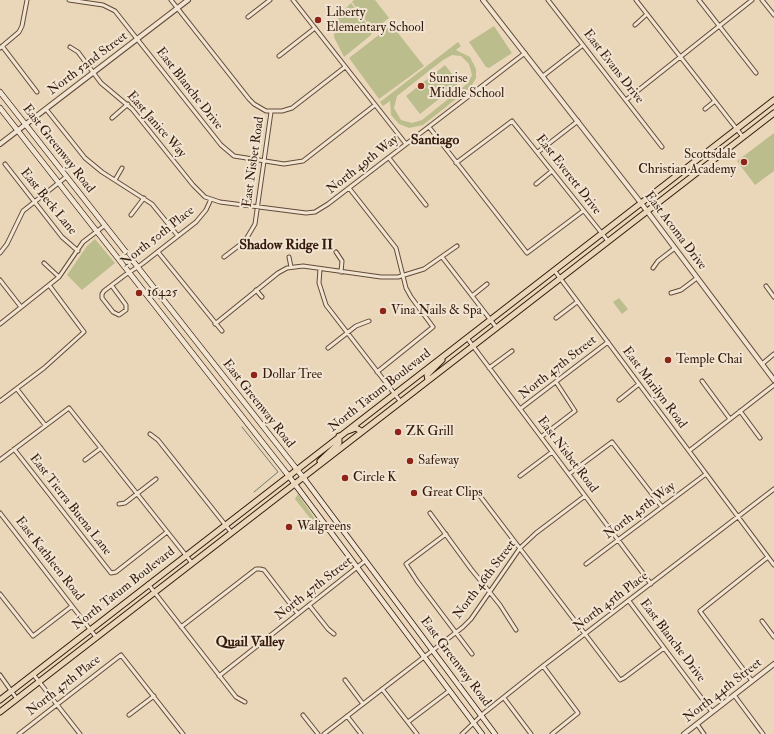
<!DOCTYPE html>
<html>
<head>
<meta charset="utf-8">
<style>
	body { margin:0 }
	canvas { display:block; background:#ead7ba }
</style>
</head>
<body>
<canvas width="774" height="734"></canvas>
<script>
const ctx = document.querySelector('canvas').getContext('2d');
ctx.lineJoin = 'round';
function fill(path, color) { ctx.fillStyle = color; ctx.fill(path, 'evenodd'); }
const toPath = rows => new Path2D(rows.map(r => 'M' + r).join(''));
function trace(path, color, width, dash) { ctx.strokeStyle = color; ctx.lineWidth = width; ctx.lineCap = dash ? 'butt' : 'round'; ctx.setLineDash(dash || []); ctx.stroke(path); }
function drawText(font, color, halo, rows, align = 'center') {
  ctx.font = font + ' "IM FELL Double Pica",serif'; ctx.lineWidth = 4; ctx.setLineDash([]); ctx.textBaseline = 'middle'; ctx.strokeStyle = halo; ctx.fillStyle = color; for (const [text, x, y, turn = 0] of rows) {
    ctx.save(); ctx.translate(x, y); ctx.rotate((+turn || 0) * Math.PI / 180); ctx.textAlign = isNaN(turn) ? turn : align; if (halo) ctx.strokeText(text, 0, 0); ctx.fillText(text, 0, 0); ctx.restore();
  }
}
fill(toPath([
	[354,0,375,0,389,18,373,30,352,2],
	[351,3,372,31,371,35,344,57,334,37,335,26,340,14],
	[494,26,512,53,489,68,486,67,469,42],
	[389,27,394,28,424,66,379,99,349,58],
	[458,42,461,46,456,50,470,57,476,69,476,78,470,88,423,125,409,128,399,124,391,115,390,101,383,106,380,102],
	[452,55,461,56,469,64,472,75,468,83,422,120,412,123,401,120,394,108,397,96,443,60],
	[445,65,459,83,420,114,406,96],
	[774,133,774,171,755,185,737,161],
	[95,239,115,263,82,290,67,275,87,246],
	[619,298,628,309,622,314,613,302],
	[298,494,315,519,312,525,313,522,295,499]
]), '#bcbd8c');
trace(toPath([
	[242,427,278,472,254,492]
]), '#717972', 1);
const minor = toPath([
	[69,0,103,5,115,11,221,145,234,156,284,164,303,161,375,105],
	[171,0,249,99,254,104,266,111,282,111,292,108,345,67],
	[293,0,406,144],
	[548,0,662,147],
	[636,0,743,137],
	[699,0,756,73],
	[762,0,774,15],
	[248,17,270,0],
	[635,25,647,14],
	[2,46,37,92],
	[70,47,78,52,101,83,132,109,193,185,205,197,220,202,306,213,315,212,328,204,525,53],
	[0,48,19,32,22,26,27,0],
	[279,56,315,28],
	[543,76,583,45],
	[626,100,752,0],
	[46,109,85,158,102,172,152,204,178,236],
	[705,109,715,101],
	[112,118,128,104],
	[429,127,527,253,583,211],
	[538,152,578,121],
	[389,158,426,205],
	[456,163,512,121,608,241],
	[5,164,62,237,78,251],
	[115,180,122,168],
	[536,184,552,171],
	[349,188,396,248,406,288,411,297,433,327,377,372],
	[131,215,144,198],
	[158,252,222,331],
	[336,252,342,261,341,272],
	[0,253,7,244,23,211,66,177],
	[224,257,245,241,255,224,271,112],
	[289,257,291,267],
	[442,257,496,327],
	[44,263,59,277],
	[653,268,658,261,675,248],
	[320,269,319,283,326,305,400,401],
	[554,270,774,565],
	[0,280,21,307],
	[112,286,126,305,126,310,119,315,113,312,102,298,102,294,104,291,125,275,142,264,196,222,206,210,211,199],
	[766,286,774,297],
	[256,290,262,297],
	[671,293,681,290,697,278],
	[472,296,487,284],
	[556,318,577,302],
	[0,324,59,277,83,242,104,226],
	[215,324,278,273,287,268,303,266,381,277,398,277,424,269,457,246],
	[467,338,651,584],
	[328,348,356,326,369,321],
	[762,364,774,354],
	[489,368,512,351],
	[702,381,730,419],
	[17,389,45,425],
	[619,400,639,384],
	[0,401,44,368,84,332,49,285],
	[520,409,608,342],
	[740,411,760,438],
	[150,434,158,440,231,532],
	[541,437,575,411,556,382],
	[14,449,111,573,116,572,167,532],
	[689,451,774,385],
	[0,460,69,408,192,563],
	[85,460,101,448],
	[569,474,612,442,662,507],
	[520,476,552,452],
	[480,496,620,680,624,678,664,648],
	[119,504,125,503,156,479],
	[0,513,96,637],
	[430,513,471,569,500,605,516,630],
	[446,534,406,564,417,581,472,654],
	[586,564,706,474],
	[148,584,236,697,245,702],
	[0,594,33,636,72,606],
	[629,601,712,712],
	[309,605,328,629,334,634],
	[762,621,774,637],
	[181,627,256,569,260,569,264,570,298,614],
	[543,666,578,713,552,734],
	[33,674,80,734],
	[0,675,17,699],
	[219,676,365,561],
	[345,680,363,704],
	[752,681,702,614,700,611,768,557],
	[382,689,417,734],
	[734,695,763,734],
	[504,698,531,734],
	[129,715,154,696],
	[303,715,318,734],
	[347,716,361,734],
	[408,722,449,691],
	[697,724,704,734],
	[19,734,121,655,183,734],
	[324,734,463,627,471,619,520,548,536,533,585,496],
	[462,734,484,713,543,666,774,489]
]);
const tertiary = toPath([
	[483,0,641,203,774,380],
	[0,144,188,0],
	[684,734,774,664]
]);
const secondary = toPath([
	[0,92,306,481,495,734],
	[0,108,288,475,482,734]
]);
const primary = toPath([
	[428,380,427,375,442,360],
	[348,431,356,428,361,431],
	[320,461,339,443,339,436],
	[0,700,774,100],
	[0,712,774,113]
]);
trace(minor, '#634a38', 5);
trace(tertiary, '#634a38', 6);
trace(secondary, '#361b0d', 6);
trace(primary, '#361b0d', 7);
trace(minor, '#f1e5d2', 3);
trace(tertiary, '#f1e5d2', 4);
trace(secondary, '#f1e5d2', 4.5);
trace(primary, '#ead7ba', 5);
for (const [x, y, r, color] of [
	[318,20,4,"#8f2418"],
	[421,86,4,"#8f2418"],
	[744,162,4,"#8f2418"],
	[139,293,4,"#8f2418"],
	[383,311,4,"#8f2418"],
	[668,360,4,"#8f2418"],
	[254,375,4,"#8f2418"],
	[398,432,4,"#8f2418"],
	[410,461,4,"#8f2418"],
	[345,478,4,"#8f2418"],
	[414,493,4,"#8f2418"],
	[289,527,4,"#8f2418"]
]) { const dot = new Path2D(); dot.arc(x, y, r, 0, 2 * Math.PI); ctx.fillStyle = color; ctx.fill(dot); trace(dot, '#f1e5d2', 1.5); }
drawText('13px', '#361b0d', '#f1e5d2', [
	["Liberty",326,13],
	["Elementary School",326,28],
	["Sunrise",429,79],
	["Middle School",429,94],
	["Scottsdale",736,155,"right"],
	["Christian Academy",736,170,"right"],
	["16425",147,293],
	["Vina Nails & Spa",391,311],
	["Temple Chai",676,360],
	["Dollar Tree",262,375],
	["ZK Grill",406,432],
	["Safeway",418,461],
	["Circle K",353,478],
	["Great Clips",422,493],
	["Walgreens",297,527]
], 'left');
drawText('13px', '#361b0d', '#f1e5d2', [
	["North 52nd Street",88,64,-37],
	["East Evans Drive",613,67,52],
	["East Blanche Drive",189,89,52],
	["East Janice Way",156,125,49],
	["East Greenway Road",58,149,52],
	["East Nisbet Road",254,162,-82],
	["North 49th Way",363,165,-38],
	["East Everett Drive",568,175,52],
	["East Beck Lane",48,202,51],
	["East Acoma Drive",675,231,53],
	["North 50th Place",158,237,-38],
	["North 47th Street",558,368,-38],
	["East Marilyn Road",654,388,53],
	["North Tatum Boulevard",380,391,-38],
	["East Greenway Road",258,404,52],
	["East Nisbet Road",567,455,53],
	["East Tierra Buena Lane",70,505,52],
	["North 45th Way",640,511,-37],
	["East Kathleen Road",49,559,52],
	["North 46th Street",485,580,-53],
	["North Tatum Boulevard",124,589,-38],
	["North 47th Street",314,589,-38],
	["North 45th Place",611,602,-37],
	["East Blanche Drive",672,641,53],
	["East Greenway Road",455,662,53],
	["North 47th Place",64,686,-38],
	["North 44th Street",723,691,-38]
]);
drawText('bold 14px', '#361b0d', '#f1e5d2', [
	["Santiago",435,141],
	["Shadow Ridge II",286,246],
	["Quail Valley",250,643]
]);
</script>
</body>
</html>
